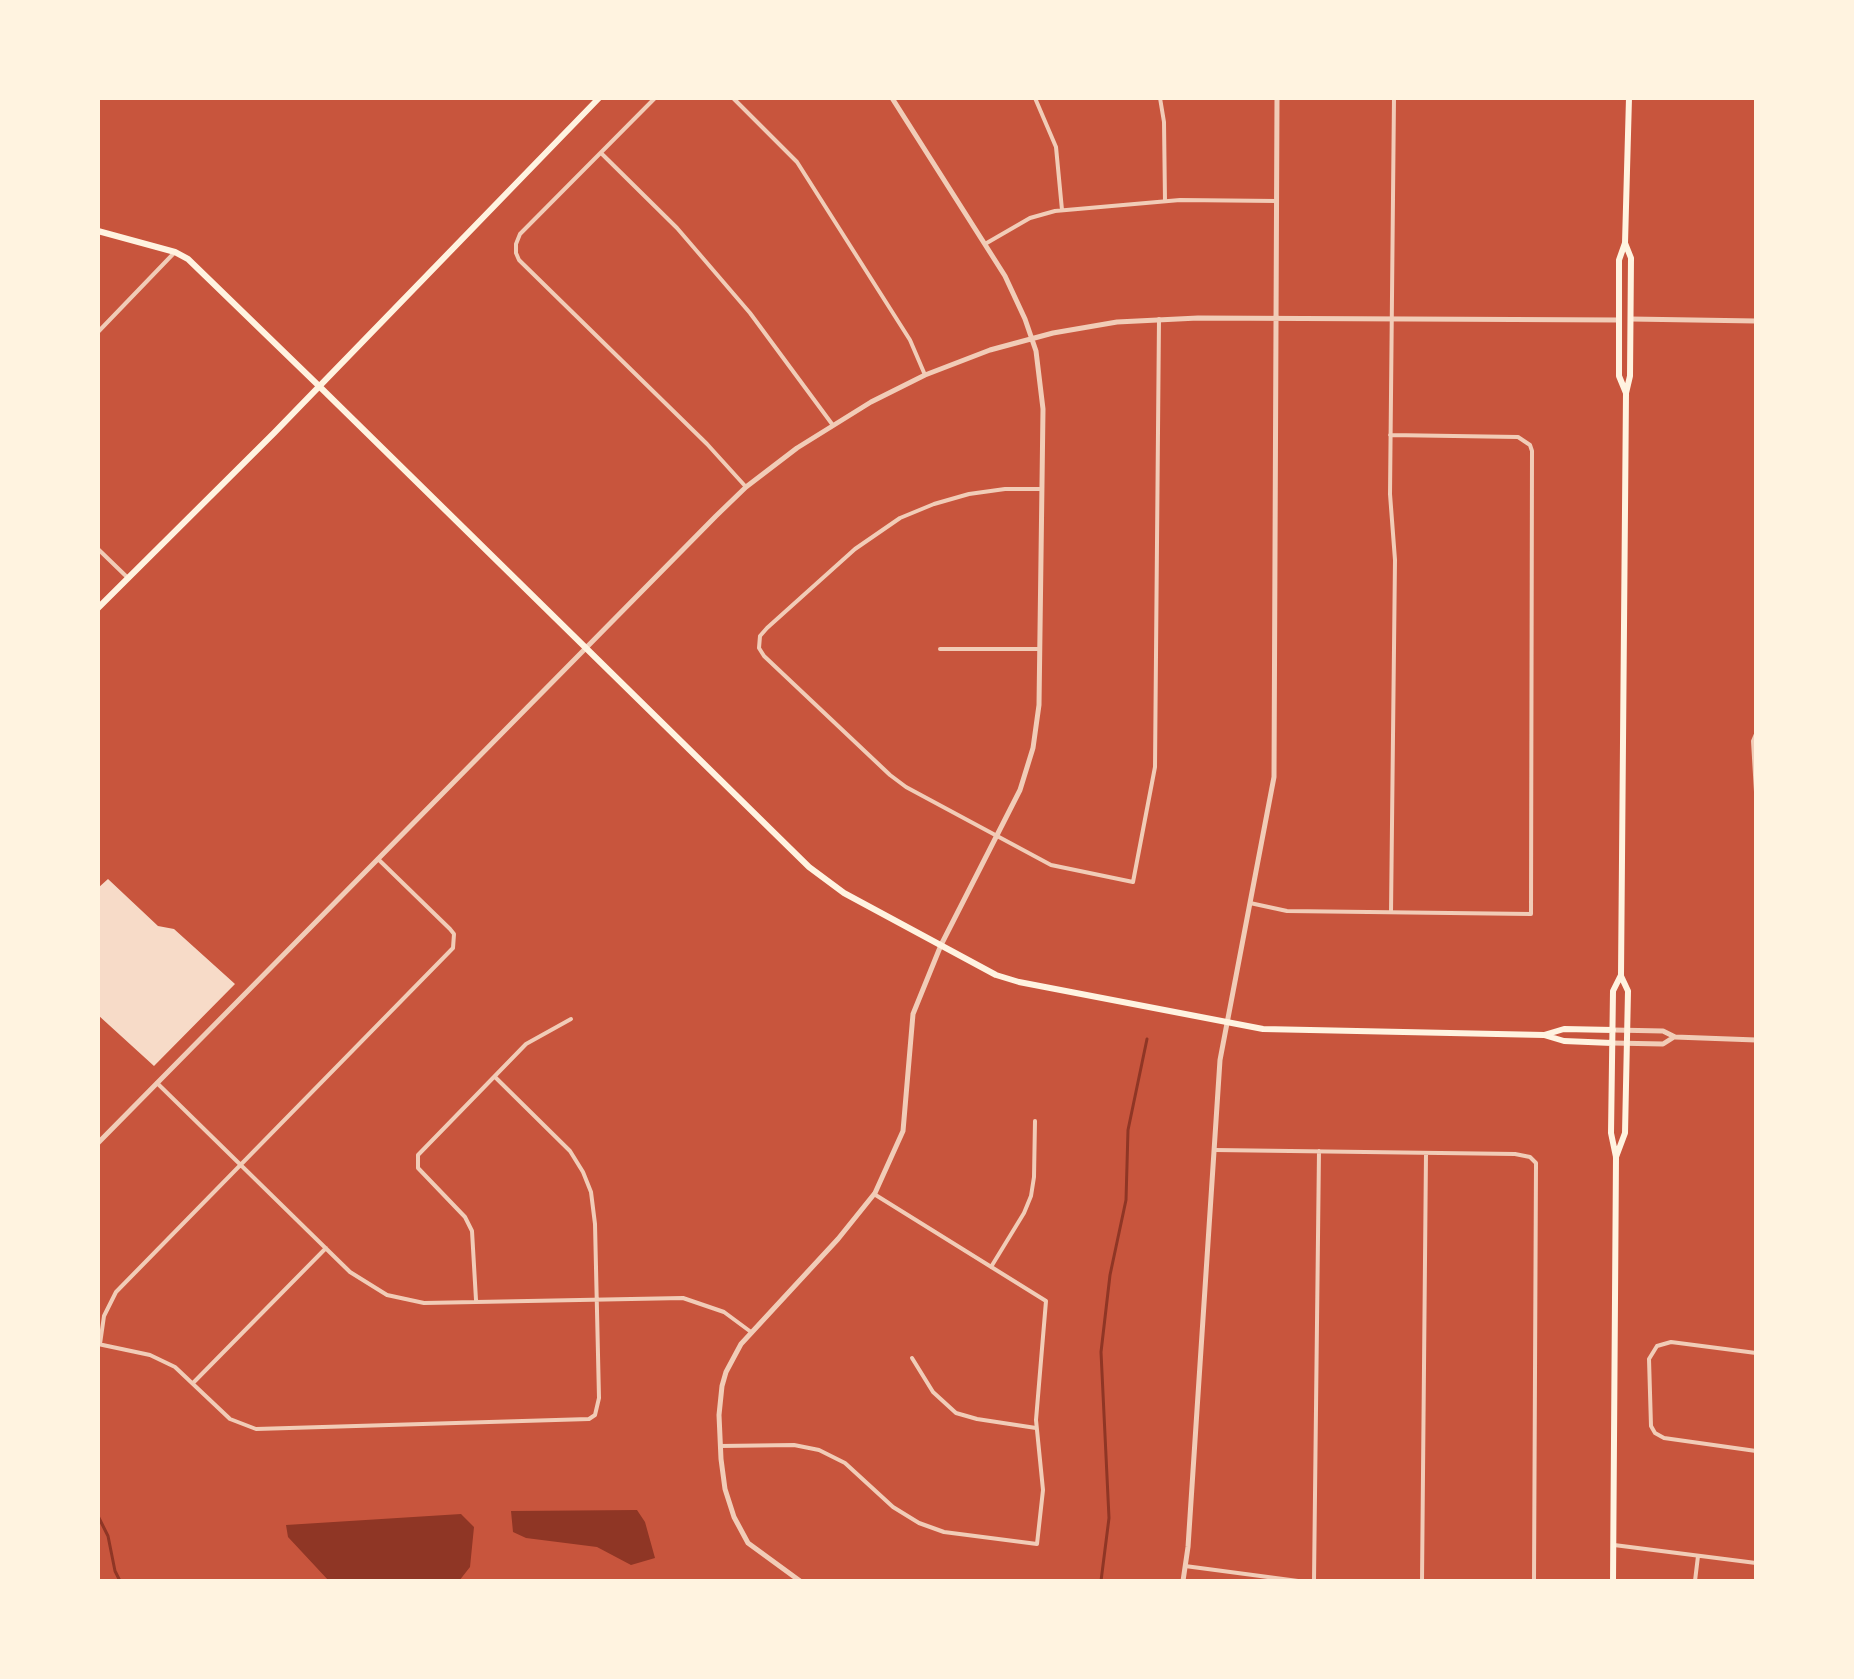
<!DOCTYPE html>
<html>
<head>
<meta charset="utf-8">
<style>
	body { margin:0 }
	#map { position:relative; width:1854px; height:1679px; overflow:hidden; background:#c8553d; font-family:"Times New Roman",serif }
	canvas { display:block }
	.frame { position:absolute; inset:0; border:100px solid #fff3e0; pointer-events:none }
</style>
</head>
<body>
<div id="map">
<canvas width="1854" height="1679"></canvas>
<div class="frame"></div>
</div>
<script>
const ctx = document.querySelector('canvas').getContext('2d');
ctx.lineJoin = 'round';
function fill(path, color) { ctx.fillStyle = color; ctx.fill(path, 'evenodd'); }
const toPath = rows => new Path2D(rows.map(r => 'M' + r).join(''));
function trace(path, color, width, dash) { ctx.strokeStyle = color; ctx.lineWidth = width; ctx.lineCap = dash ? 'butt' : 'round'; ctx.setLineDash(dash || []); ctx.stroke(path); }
fill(toPath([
	[637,1510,645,1522,655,1558,631,1565,597,1547,526,1538,513,1532,511,1511],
	[461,1514,474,1527,470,1567,459,1581,329,1581,288,1537,286,1525]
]), '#8f3625');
trace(toPath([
	[98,1516,108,1536,115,1571,120,1581],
	[1101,1581,1109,1518,1101,1352,1110,1275,1126,1200,1128,1130,1147,1039]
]), '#8f3625', 3);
fill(toPath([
	[108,879,158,926,174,929,235,984,154,1066,98,1015,98,888]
]), '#f7dbc8');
trace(toPath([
	[655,98,520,234,516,244,516,253,519,260,707,444,746,487],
	[733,98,797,162,910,340,925,375],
	[1035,98,1056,147,1062,210],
	[1160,98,1164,122,1165,201],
	[601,153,677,228,750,313,832,424],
	[985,244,1030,218,1055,211,1180,200,1277,201],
	[98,332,175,252],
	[1042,489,1005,489,969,494,934,504,900,518,855,549,767,628,760,636,759,648,764,656,890,775,906,787,1051,865,1133,882,1155,767,1159,319],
	[98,549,128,578],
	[940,649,1040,649],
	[1756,734,1753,741,1756,792],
	[1250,903,1287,911,1531,914,1532,451,1530,445,1518,437,1390,435],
	[1391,912,1395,560,1390,494,1394,98],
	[157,1083,350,1272,387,1295,424,1303,683,1298,724,1312,751,1332],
	[1215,1150,1515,1154,1530,1157,1536,1163,1534,1581],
	[991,1267,1024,1213,1031,1196,1034,1177,1035,1121],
	[476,1300,472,1231,465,1217,418,1168,418,1155,526,1044,571,1019],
	[98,1344,150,1355,175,1367,230,1419,256,1429,589,1419,595,1415,599,1398,595,1224,591,1192,583,1172,570,1151,495,1077],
	[100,1344,104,1316,116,1292,453,948,454,934,450,929,378,859],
	[1756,1353,1671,1342,1657,1346,1649,1359,1651,1426,1655,1433,1664,1438,1756,1451],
	[912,1358,933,1392,956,1413,977,1419,1036,1428],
	[194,1382,326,1248],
	[720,1446,794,1445,819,1450,845,1463,893,1507,919,1523,944,1532,1037,1544,1043,1490,1036,1420,1046,1301,874,1194],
	[1614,1545,1756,1563],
	[1185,1566,1298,1581],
	[1314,1581,1319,1151],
	[1422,1581,1426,1153],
	[1695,1581,1698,1556]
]), '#f1ccb7', 4);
trace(toPath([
	[1631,319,1756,321],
	[1613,1030,1663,1031,1675,1037,1756,1040],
	[1612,1043,1663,1044,1674,1037],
	[98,1143,716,516,746,487,797,448,871,402,925,375,990,350,1053,333,1117,322,1198,318,1619,320],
	[800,1581,748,1543,734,1517,725,1489,721,1459,719,1415,722,1386,726,1372,741,1344,838,1239,875,1193,903,1131,913,1014,941,945,1020,790,1033,748,1039,705,1043,409,1036,351,1025,319,1005,276,892,98],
	[1183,1581,1188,1547,1220,1060,1274,777,1277,98]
]), '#f1ccb7', 5);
trace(toPath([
	[98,231,175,252,188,259,319,386]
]), '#fff3e0', 6);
trace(toPath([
	[319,386,809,867,844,893,996,975,1019,982,1263,1029,1544,1035,1564,1029,1613,1030],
	[1626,393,1619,376,1619,260,1625,243,1629,98],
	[98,608,274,433,599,98],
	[1544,1035,1564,1041,1612,1043],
	[1616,1157,1625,1133,1628,991,1621,976],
	[1613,1581,1616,1157,1611,1133,1613,991,1621,975,1626,393,1630,376,1631,258,1625,243]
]), '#fff3e0', 6);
</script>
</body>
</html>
